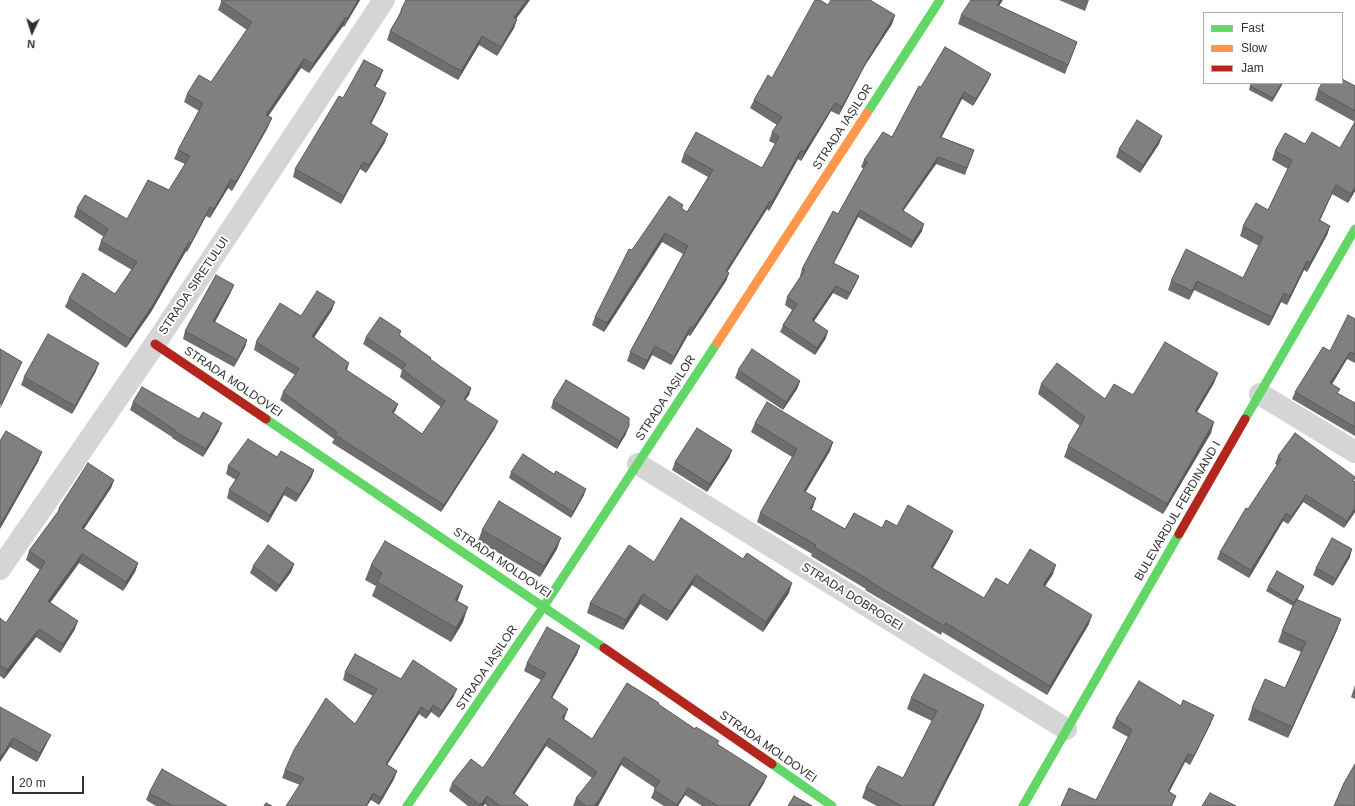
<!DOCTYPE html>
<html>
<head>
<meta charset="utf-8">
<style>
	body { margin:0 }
	#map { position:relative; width:1355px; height:806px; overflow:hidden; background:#fff; font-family:Helvetica,sans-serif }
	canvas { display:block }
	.legend { position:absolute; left:1203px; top:12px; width:140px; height:72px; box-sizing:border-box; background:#fff; border:1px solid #adadad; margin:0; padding:5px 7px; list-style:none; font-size:12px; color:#313131 }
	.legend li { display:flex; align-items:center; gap:8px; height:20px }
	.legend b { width:20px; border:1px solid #adadad }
	.north { position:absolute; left:12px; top:12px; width:40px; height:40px; -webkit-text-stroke:3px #fff; paint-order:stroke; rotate:184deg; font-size:11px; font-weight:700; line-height:16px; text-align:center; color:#313131 }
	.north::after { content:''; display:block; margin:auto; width:14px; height:18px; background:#313131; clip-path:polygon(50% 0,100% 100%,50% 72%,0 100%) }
	.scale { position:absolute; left:12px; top:776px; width:72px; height:18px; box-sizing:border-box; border:2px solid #313131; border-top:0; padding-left:5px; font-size:12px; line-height:14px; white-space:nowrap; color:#313131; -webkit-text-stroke:3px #fff; paint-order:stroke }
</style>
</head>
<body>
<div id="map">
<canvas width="1355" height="806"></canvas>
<ul class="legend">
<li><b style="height:5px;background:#63d668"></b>Fast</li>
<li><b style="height:5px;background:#ff974d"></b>Slow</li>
<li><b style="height:5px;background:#b3261e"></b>Jam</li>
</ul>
<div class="north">N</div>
<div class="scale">20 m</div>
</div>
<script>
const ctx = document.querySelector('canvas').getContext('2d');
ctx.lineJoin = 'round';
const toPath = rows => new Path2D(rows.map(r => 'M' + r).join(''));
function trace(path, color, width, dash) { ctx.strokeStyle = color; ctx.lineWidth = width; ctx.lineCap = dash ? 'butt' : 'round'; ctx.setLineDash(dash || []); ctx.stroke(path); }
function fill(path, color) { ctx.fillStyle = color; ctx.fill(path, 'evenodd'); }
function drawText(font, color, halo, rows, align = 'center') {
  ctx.font = font + ' Helvetica,sans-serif'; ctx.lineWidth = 4; ctx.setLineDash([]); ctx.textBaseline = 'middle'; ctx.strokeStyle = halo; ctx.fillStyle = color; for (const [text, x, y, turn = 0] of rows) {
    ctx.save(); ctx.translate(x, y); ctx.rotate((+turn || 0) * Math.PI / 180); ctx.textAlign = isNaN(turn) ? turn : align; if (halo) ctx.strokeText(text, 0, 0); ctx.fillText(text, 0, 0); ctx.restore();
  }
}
trace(toPath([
	[1260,394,1355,452],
	[638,464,1066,729],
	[0,569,155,344,384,0]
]), '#d5d5d5', 22);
trace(toPath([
	[867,113,940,0],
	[266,419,604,648],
	[1245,419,1355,229],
	[772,764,832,806],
	[407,806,544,606,717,343],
	[1023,806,1179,534]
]), '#63d668', 9);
trace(toPath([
	[717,343,867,113]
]), '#ff974d', 9);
trace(toPath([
	[155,344,266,419],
	[1179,534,1245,419],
	[604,648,772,764]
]), '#b3261e', 9);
fill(toPath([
	[222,0,360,0,344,27,343,26,309,73,301,68,268,116,268,127,232,191,228,188,210,218,206,216,187,252,186,251,151,312,126,348,65,307,69,298,115,294,132,270,98,250,101,241,104,237,74,217,77,208,127,219,169,190,185,164,174,159,178,150,199,111,184,102,187,94,211,82,247,30,218,10],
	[1059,0,1089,0,1085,11],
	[828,5,895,15,892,24,864,67,839,115,831,111,801,161,798,159,769,211,767,209,727,272,729,273,726,281,690,336,688,335,671,365,652,355,644,370,627,361,630,352,683,254,662,242,604,332,592,325,595,317,632,250,683,205,682,209,687,212,708,177,681,162,684,154,762,168,775,144,769,141,772,132,777,125,750,108,754,100,772,78],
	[999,6,1077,42,1065,74,958,24,961,15],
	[401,10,516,19,517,19,514,28,497,56,479,45,458,80,387,40,390,31,397,19],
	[383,70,380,78,375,87,383,101,371,124,385,142,366,173,360,169,341,204,293,177,295,169,343,98],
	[991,74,988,81,973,106,962,99,941,137,974,150,965,175,936,164,903,211,922,231,911,248,858,217,834,263,859,276,856,283,847,300,833,293,814,321,826,338,815,355,780,332,783,325,792,310,785,305,787,297,801,277,800,276,802,269,838,214,864,169,861,167,864,160,892,137,921,87],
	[1283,83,1272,102,1249,90,1250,86],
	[1355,86,1355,191,1348,203,1332,194,1320,220,1330,226,1327,235,1307,272,1304,270,1287,305,1281,302,1269,326,1194,290,1189,300,1168,290,1171,281,1243,278,1259,246,1240,236,1243,226,1268,210,1288,169,1272,160,1275,151,1305,144,1340,148,1355,122,1315,100,1318,90],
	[1162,136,1159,144,1140,173,1116,157,1119,149],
	[231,292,215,322,247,340,245,347,234,367,183,339,185,331],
	[332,310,314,337,347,371,398,404,395,411,393,413,422,434,441,407,400,377,402,370,363,344,366,337,400,335,431,360,471,388,469,395,465,400,495,428,441,512,332,443,334,439,280,400,283,392,295,375,254,350,256,342,301,316],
	[1355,319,1355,363,1347,359,1332,384,1338,394,1355,403,1355,436,1292,399,1295,392,1330,351],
	[738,370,800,381,797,389,783,410,735,378],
	[96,371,72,414,21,385,24,377],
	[1214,383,1197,412,1211,433,1163,514,1064,457,1068,446,1080,426,1038,394,1041,384,1105,399],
	[553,401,626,434,617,449,551,408],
	[133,402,199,419,219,431,203,457,172,438,172,437,130,410],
	[755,423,833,442,830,451,805,492,813,507,811,510,845,529,882,528,897,526,953,531,949,540,933,568,984,598,1008,585,1053,574,1045,586,1089,624,1047,695,942,632,941,635,865,590,866,589,811,556,812,554,757,522,760,513,792,457,751,432],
	[732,450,729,458,707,492,672,470,675,462],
	[1278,456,1355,478,1354,481,1355,482,1355,512,1344,528,1303,502,1288,524,1283,521,1249,578,1217,559,1220,552,1277,465,1275,464],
	[277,457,314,470,311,478,296,502,284,495,268,523,227,498,229,490,236,480,226,474,228,466],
	[511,472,584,495,571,518,509,478],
	[114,480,111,488,84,529,138,563,135,572,123,591,79,563,50,603,75,629,60,653,36,637,4,679,0,676,0,618,6,623,40,570,26,560,29,551,57,514,59,508],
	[482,530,557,549,540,577,478,541],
	[1350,557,1333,586,1313,575,1316,568],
	[654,562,789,593,763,632,692,585,667,621,640,604,623,630,587,613,590,603],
	[294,564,291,572,276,592,250,573,253,566],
	[371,565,457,601,463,622,451,642,372,596,376,586,365,580],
	[1304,586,1303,590,1297,600,1341,619,1337,630,1288,738,1248,720,1252,708,1285,688,1301,652,1278,642,1282,631,1293,606,1266,591,1268,587],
	[580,646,577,654,552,698,565,717,564,719,592,739,659,703,658,705,718,744,764,783,750,806,702,806,685,795,678,806,664,806,651,798,655,788,621,765,598,806,573,806,576,798,592,778,546,746,514,794,528,806,487,806,485,804,483,806,468,806,449,791,452,783,483,768,541,680,524,671,527,663],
	[345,672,401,679,454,696,439,718,431,712,426,719,419,714,387,765,397,771,394,779,379,805,371,800,300,785,282,778,285,770,355,724,373,696,343,680],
	[1355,685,1355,699,1351,697],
	[911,698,980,716,934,806,877,806,862,798,866,787,903,778,932,721,907,709],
	[1181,706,1211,723,1190,765,1185,762,1169,792,1176,796,1172,806,1061,806,1096,800,1128,737,1112,728,1116,719],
	[0,707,47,743,37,762,10,747],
	[149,793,227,806,156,806,146,800]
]), '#6e6e6e');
fill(toPath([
	[358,0,360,0,344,27,348,18],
	[527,0,530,0,511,26,514,17],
	[1000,0,1003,0,994,14,997,5],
	[895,15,892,24,864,67,839,115,842,107,868,59],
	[346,17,343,26,309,73,313,64],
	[517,19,514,28,497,56,501,47],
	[482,36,479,45,458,80,461,71],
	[304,59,301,68,263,124,266,115],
	[383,70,380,78,371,94,374,86],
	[991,74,988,81,973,106,976,99],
	[1282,83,1283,83,1272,102,1273,98],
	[964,92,962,99,938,144,940,137],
	[386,93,383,101,367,131,370,123],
	[835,103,831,111,801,161,804,152],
	[272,118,268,127,232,191,236,182],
	[388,134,385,142,366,173,369,165],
	[1162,136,1159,144,1140,173,1143,165],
	[801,150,798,159,769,211,772,202],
	[938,157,936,164,899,217,902,210],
	[363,162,360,169,341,204,344,196],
	[231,179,228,188,210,218,214,209],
	[1336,185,1332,194,1316,229,1319,220],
	[1355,187,1355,191,1348,203,1351,194],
	[770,201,767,209,723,279,726,271],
	[210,207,206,216,187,252,191,243],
	[860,210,858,217,830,270,833,263],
	[924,224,922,231,911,248,913,241],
	[1330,226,1327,235,1307,272,1310,263],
	[665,233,662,242,604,332,607,323],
	[189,242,186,251,151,312,126,348,130,339],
	[1307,261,1304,270,1287,305,1290,296],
	[729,273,726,281,690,336,693,328],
	[859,276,856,283,847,300,850,293],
	[1197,281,1194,290,1189,300,1192,291],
	[234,285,231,292,211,329,213,321],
	[836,286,833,293,810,327,812,320],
	[1284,293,1281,302,1269,326,1272,317],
	[335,302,332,310,310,344,312,336],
	[691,326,688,335,671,365,674,357],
	[828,331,826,338,815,355,817,348],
	[247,340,245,347,234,367,237,360],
	[655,346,652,355,644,370,647,361],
	[1350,352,1347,359,1328,391,1330,383],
	[22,362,19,369,0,409,1,404],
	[99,363,96,371,72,414,75,406],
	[349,363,347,370,345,369],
	[1218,373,1214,383,1191,422,1195,411],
	[800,381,797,389,783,410,786,402],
	[471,388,469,395,461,406,464,399],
	[398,404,395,411,389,419,392,412],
	[498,421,495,428,441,512,444,505],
	[1214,422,1211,433,1163,514,1167,504],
	[222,423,219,431,203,457,206,449],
	[629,426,626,434,617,449,620,441],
	[833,442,830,451,801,500,804,491],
	[732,450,729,458,707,492,710,484],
	[42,452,38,462,0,529,0,525],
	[314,470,311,478,296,502,299,495],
	[114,480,111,488,79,536,82,528],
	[287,487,284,495,268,523,270,515],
	[586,489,584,495,571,518,573,512],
	[1306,495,1303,502,1288,524,1291,517],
	[816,498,813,507,806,518,810,509],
	[1355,508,1355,512,1344,528,1347,521],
	[1286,513,1283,521,1249,578,1251,570],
	[953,531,949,540,928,576,931,567],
	[561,538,557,549,540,577,544,566],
	[1352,549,1350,557,1333,586,1336,579],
	[82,554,79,563,45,610,48,601],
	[138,563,135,572,123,591,126,582],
	[294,564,291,572,276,592,279,585],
	[1056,565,1053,574,1040,594,1043,585],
	[696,575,692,585,667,621,671,612],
	[792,583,789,593,763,632,766,622],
	[463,586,458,600,450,614,455,600],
	[643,594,640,604,623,630,626,620],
	[468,607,463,622,451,642,456,628],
	[1092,615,1089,624,1047,695,1050,686],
	[1341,619,1337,630,1288,738,1292,727],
	[78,621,75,629,60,653,63,644],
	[39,629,36,637,4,679,7,670],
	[580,646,577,654,548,705,551,697],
	[457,689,454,696,439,718,442,711],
	[433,705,431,712,426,719,429,712],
	[984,705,980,716,934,806,932,806],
	[421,707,419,714,383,771,386,764],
	[568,709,565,717,559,726,562,718],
	[1214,715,1211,723,1190,765,1194,756],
	[51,735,47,743,37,762,40,753],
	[13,738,10,747,0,762,0,758],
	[549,738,546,746,510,801,513,793],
	[1188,754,1185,762,1165,800,1168,791],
	[624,757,621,765,598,806,594,806],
	[397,771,394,779,379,805,381,798],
	[767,776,764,783,750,806,748,806],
	[688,788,685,795,678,806,676,806],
	[373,793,371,800,367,806,366,806],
	[487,796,485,804,483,806,480,806]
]), '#5a5a5a');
const building = toPath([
	[222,0,358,0,348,18,346,17,313,64,304,59,266,115,272,118,236,182,231,179,214,209,210,207,191,243,189,242,154,303,130,339,69,298,83,273,115,294,137,262,101,241,108,229,77,208,85,195,127,219,148,180,169,190,190,156,178,150,203,103,187,94,199,75,211,82,252,22,221,1,222,0],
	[406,0,527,0,514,17,517,19,501,47,482,36,461,71,390,31,402,11,401,10,406,0],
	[815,0,820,0,828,5,831,0,870,0,895,15,868,59,842,107,835,103,804,152,801,150,772,202,770,201,726,271,729,273,693,328,691,326,674,357,655,346,647,361,630,352,688,246,665,233,607,323,595,317,629,249,632,250,669,196,683,205,681,208,687,212,713,170,684,154,696,132,762,168,779,137,772,132,782,117,754,100,768,75,772,78,815,0],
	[971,0,1000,0,997,5,1077,42,1068,65,961,15,971,0],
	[945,47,991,74,976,99,964,92,940,137,974,150,967,168,938,157,902,210,924,224,913,241,860,210,833,263,859,276,850,293,836,286,812,320,828,331,817,348,783,325,797,304,787,297,805,270,802,269,833,211,838,214,867,162,864,160,883,132,892,137,919,86,921,87,945,47],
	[364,60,383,70,374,86,386,93,370,123,388,134,369,165,363,162,344,196,295,169,339,96,343,98,364,60],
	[1342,79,1355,86,1355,111,1318,90,1322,83,1342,83,1342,79],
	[1252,83,1282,83,1273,98,1250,86,1252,83],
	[1137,120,1162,136,1143,165,1119,149,1137,120],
	[1355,122,1355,187,1351,194,1336,185,1319,220,1330,226,1310,263,1307,261,1290,296,1284,293,1272,317,1197,281,1192,291,1171,281,1186,249,1243,278,1263,237,1243,226,1256,203,1268,210,1292,160,1275,151,1285,133,1305,144,1312,132,1340,148,1355,122],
	[216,275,234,285,213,321,247,340,237,360,185,331,216,275],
	[317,291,335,302,312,336,349,363,345,369,398,404,392,412,422,434,445,401,402,369,406,364,366,337,380,317,401,331,399,335,431,358,430,359,471,388,464,399,498,421,444,505,335,435,337,432,283,392,299,369,256,342,280,303,301,316,317,291],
	[1348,315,1355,319,1355,354,1350,352,1330,383,1340,389,1337,393,1355,403,1355,427,1295,392,1323,347,1330,351,1348,315],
	[48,334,99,363,75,406,24,377,48,334],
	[1165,342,1218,373,1195,411,1214,422,1167,504,1068,446,1085,417,1041,384,1057,363,1105,399,1114,384,1133,395,1165,342],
	[0,349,22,362,1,404,0,404,0,349],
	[752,349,800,381,786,402,738,370,752,349],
	[566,380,629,418,629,426,620,441,553,401,566,380],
	[142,387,199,419,203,412,222,423,206,449,174,431,175,430,133,402,142,387],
	[767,402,833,442,804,491,816,498,810,509,845,529,854,513,882,528,886,520,897,526,908,505,953,531,931,567,984,598,996,578,1008,585,1030,549,1056,565,1043,585,1092,615,1050,686,946,623,944,626,869,581,869,580,814,547,816,545,760,513,797,449,755,423,767,402],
	[697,428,732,450,710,484,675,462,697,428],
	[6,431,42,452,0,525,0,441,6,431],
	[1295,433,1355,477,1353,480,1355,482,1355,508,1347,521,1306,495,1291,517,1286,513,1251,570,1220,552,1246,508,1248,509,1281,459,1278,456,1295,433],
	[248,439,277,457,281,451,314,470,299,495,287,487,270,515,229,490,240,473,228,466,248,439],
	[523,454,554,474,556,471,586,489,573,512,511,472,523,454],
	[88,463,114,480,82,528,138,563,126,582,82,554,48,601,78,621,63,644,39,629,7,670,0,665,0,618,6,623,45,562,29,551,60,509,59,508,88,463],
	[499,501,561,538,544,566,482,530,499,501],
	[681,518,743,559,747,553,792,583,766,622,696,575,671,612,643,594,626,620,590,603,629,545,654,562,681,518],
	[1332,538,1352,549,1336,579,1316,568,1332,538],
	[385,541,463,586,455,600,468,607,456,628,377,582,382,573,371,565,385,541],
	[268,545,294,564,279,585,253,566,268,545],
	[1277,571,1304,586,1295,603,1268,587,1277,571],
	[1296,599,1341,619,1292,727,1252,708,1265,679,1285,688,1306,642,1282,631,1296,599],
	[547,627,580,646,551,697,568,709,562,718,592,739,627,683,659,703,658,704,695,729,696,727,719,741,717,744,767,776,748,806,718,806,688,788,677,805,654,790,660,781,624,757,599,800,594,806,586,806,576,798,597,772,549,738,513,793,528,805,528,806,500,806,487,796,480,805,452,783,471,759,483,768,546,673,527,663,547,627],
	[355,654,401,679,413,660,457,689,442,711,433,705,429,712,421,707,386,764,397,771,381,798,373,793,366,806,286,806,304,778,285,770,294,750,326,698,355,724,377,689,345,672,355,654],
	[924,674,984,705,932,806,902,806,866,787,878,766,903,778,937,711,911,698,924,674],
	[1139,681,1181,706,1183,700,1214,715,1194,756,1188,754,1168,791,1176,796,1171,806,1061,806,1069,788,1096,800,1132,730,1116,719,1139,681],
	[0,707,51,735,40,753,13,738,0,758,0,707],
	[1355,764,1355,806,1334,806,1344,783,1355,764],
	[162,769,227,806,173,806,149,793,162,769],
	[1210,793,1236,806,1202,806,1210,793],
	[794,796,812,806,788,806,794,796],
	[266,803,272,806,264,806,266,803]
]);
fill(building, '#808080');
trace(building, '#5a5a5a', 1);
drawText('12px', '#313131', '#fff', [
	["STRADA IAȘILOR",843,127,-57],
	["STRADA SIRETULUI",194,286,-56],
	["STRADA MOLDOVEI",233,382,34],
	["STRADA IAȘILOR",666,398,-57],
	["BULEVARDUL FERDINAND I",1178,511,-60],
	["STRADA MOLDOVEI",502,563,34],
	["STRADA DOBROGEI",852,597,32],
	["STRADA IAȘILOR",487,668,-56],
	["STRADA MOLDOVEI",768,747,35]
]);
</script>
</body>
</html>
